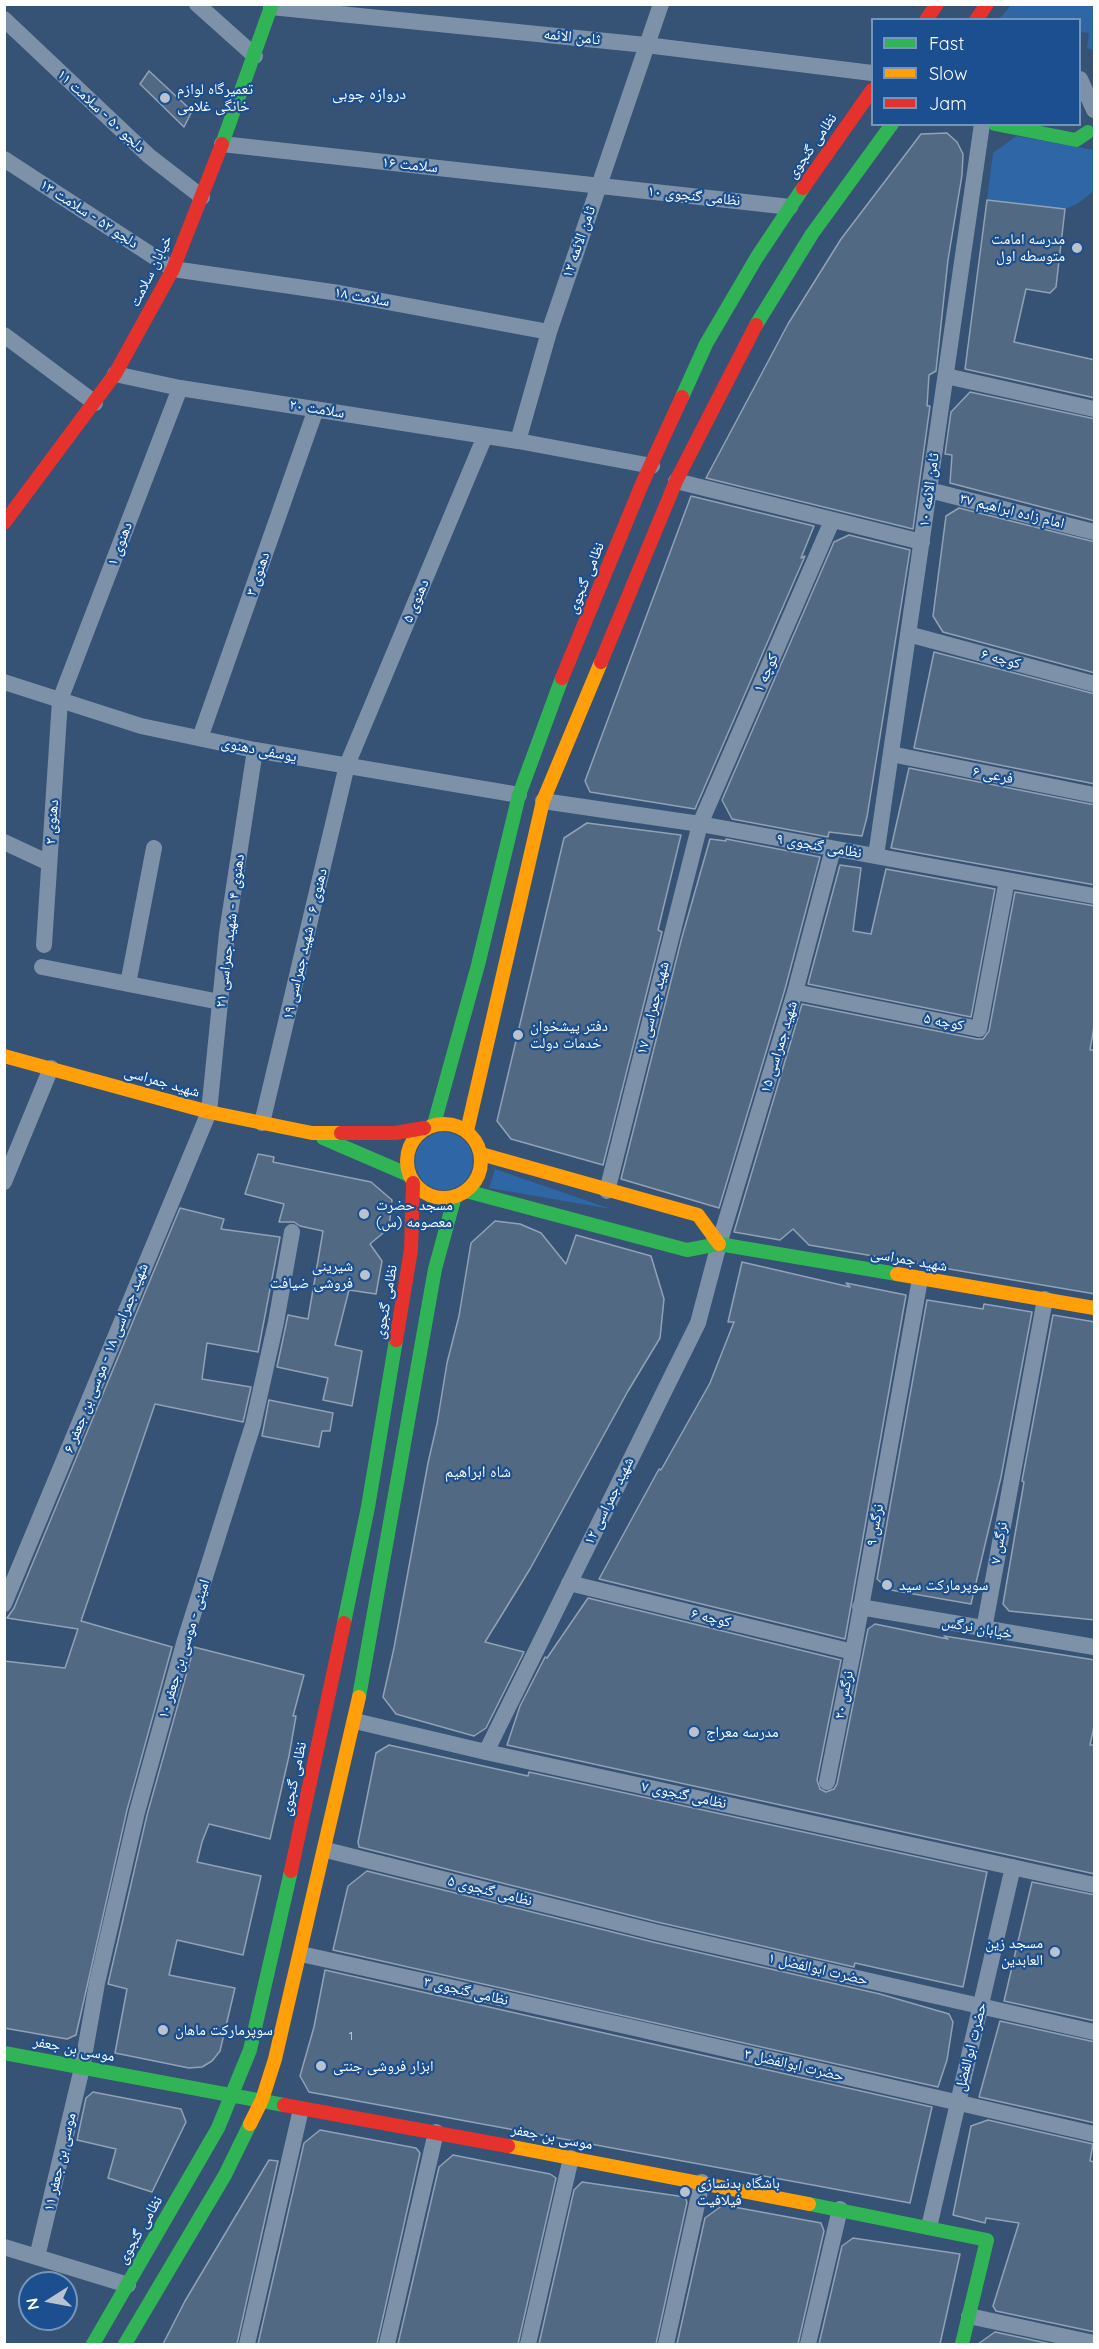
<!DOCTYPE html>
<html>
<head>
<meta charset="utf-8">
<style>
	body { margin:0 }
	#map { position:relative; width:1099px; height:2349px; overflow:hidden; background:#365274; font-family:Quicksand,sans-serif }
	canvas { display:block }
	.frame { position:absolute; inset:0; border:6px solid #fff; pointer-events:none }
	.legend { position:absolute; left:871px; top:18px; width:210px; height:108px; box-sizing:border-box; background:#1b4f8f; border:2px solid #7695bc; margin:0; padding:8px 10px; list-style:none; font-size:18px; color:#fff }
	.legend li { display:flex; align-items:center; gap:12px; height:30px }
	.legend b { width:30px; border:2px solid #7695bc }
	.north { position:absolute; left:18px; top:2271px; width:60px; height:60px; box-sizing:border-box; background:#1b4f8f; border:2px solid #7695bc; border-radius:50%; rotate:259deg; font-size:16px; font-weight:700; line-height:24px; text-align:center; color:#fff }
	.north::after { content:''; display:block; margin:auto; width:21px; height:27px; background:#b9c2ce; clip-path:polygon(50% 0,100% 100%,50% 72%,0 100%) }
</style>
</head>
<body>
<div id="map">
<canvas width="1099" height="2349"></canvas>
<div class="frame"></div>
<ul class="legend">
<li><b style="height:8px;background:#30b455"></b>Fast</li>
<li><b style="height:8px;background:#ff9f0a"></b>Slow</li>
<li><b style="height:8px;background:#e5322d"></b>Jam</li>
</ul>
<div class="north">N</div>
</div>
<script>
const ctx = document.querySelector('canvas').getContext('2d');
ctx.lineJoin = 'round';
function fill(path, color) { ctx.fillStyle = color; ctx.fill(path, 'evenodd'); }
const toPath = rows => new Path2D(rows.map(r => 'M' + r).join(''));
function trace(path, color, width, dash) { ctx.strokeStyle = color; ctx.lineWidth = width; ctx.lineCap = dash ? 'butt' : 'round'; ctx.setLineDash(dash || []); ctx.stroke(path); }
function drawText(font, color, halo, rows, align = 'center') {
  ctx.font = font + ' Quicksand,"Noto Naskh Arabic",sans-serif'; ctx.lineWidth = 4.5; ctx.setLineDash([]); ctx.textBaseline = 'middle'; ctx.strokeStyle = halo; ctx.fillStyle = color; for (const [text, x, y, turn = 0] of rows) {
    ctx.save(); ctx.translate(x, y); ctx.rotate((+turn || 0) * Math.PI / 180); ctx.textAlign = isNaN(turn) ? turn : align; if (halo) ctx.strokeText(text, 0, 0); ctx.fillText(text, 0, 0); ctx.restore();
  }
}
fill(toPath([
	[1012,4,1094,5,1094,50,1087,48,1089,33,1080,32,1080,20,999,19],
	[1016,136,1094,150,1094,191,1077,204,1065,209,987,200,993,153],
	'415 1161a29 29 0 1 1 58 0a29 29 0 1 1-58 0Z',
	[495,1169,611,1209,489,1188]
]), '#2f66a5');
const building = toPath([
	[149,71,192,111,184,127,140,84,149,71],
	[947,133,957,142,963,154,962,175,948,260,936,371,929,375,927,406,930,406,913,529,706,478,788,324,841,239,921,134,947,133],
	[987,200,1065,209,1056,287,1050,293,1026,289,1014,342,1095,360,1095,398,965,369,987,200],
	[970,392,1095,419,1095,521,950,483,952,455,945,454,951,412,970,392],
	[691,496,814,526,801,558,805,556,695,809,590,792,585,781,691,496],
	[959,508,1095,542,1095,673,943,632,933,616,946,516,959,508],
	[849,535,910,550,867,817,862,836,829,832,828,837,732,819,722,800,834,542,849,535],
	[934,652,1095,694,1095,784,914,748,934,652],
	[909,768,1095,805,1095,885,891,848,909,768],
	[587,823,681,835,658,930,662,932,603,1165,511,1139,497,1121,564,838,587,823],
	[710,839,726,841,726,839,820,857,785,989,719,1208,621,1179,682,937,710,839],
	[840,865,861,868,853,931,871,934,886,869,995,889,971,1017,808,984,840,865],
	[1015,892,1095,906,1095,1021,1090,1050,1095,1050,1095,1294,809,1245,793,1229,780,1240,734,1232,802,1004,977,1039,983,1039,989,1031,1015,892],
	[258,1154,274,1157,273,1162,371,1182,392,1200,389,1228,370,1244,382,1261,376,1294,349,1290,335,1345,362,1351,352,1406,323,1400,328,1378,277,1367,288,1315,308,1319,323,1231,300,1226,294,1222,279,1222,284,1204,245,1194,258,1154],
	[180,1208,224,1219,221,1229,280,1237,258,1352,207,1343,202,1379,251,1387,243,1422,155,1404,81,1621,172,1647,127,1810,76,2035,67,2039,4,2028,4,1661,65,1668,78,1629,7,1618,14,1608,180,1208],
	[495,1221,520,1224,541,1233,566,1264,576,1235,651,1256,664,1299,660,1338,628,1391,530,1569,485,1642,524,1652,486,1728,474,1736,396,1714,383,1697,394,1648,428,1463,437,1424,447,1363,459,1316,471,1243,495,1221],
	[742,1262,850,1287,846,1283,906,1295,845,1639,599,1579,659,1469,661,1470,710,1383,734,1322,728,1322,742,1262],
	[927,1300,983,1309,984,1304,1032,1312,1001,1477,971,1604,885,1589,885,1586,877,1579,927,1300],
	[1053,1315,1095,1322,1095,1620,1009,1611,1003,1604,1024,1482,1022,1481,1053,1315],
	[269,1400,333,1413,330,1431,322,1431,319,1447,262,1436,269,1400],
	[588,1598,841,1660,817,1780,820,1789,826,1792,834,1789,837,1784,868,1629,875,1624,948,1639,944,1636,1095,1660,1095,1722,1090,1745,1095,1745,1095,1874,507,1745,520,1706,545,1657,547,1658,588,1598],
	[194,1647,304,1675,293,1716,296,1716,289,1756,270,1839,209,1824,202,1842,197,1862,261,1876,243,1955,177,1940,169,1975,235,1988,220,2051,212,2061,202,2067,189,2068,115,2053,127,1989,108,1984,147,1815,194,1647],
	[389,1745,528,1776,529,1772,987,1872,963,1987,855,1963,854,1967,657,1922,359,1847,358,1842,376,1753,389,1745],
	[367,1871,653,1942,880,1994,949,2014,953,2022,947,2060,938,2087,333,1950,348,1886,367,1871],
	[1032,1882,1095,1895,1095,2021,1004,2001,1032,1882],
	[325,1970,932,2107,910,2203,309,2092,300,2076,314,2027,325,1970],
	[1000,2021,1095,2042,1095,2123,979,2097,1000,2021],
	[93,2092,181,2109,186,2122,152,2192,108,2178,116,2149,77,2140,86,2098,93,2092],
	[988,2120,1093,2144,1090,2161,1095,2162,1095,2332,996,2311,993,2306,1019,2223,986,2218,985,2223,953,2215,971,2126,988,2120],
	[320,2130,416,2148,420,2153,377,2344,258,2344,304,2143,320,2130],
	[453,2155,550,2174,556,2178,518,2344,398,2344,439,2167,453,2155],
	[269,2160,278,2161,237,2344,163,2344,185,2301,269,2160],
	[582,2182,685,2197,687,2202,656,2344,539,2344,574,2190,582,2182],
	[723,2205,821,2223,824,2231,798,2344,677,2344,705,2218,723,2205],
	[853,2238,960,2254,940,2344,819,2344,842,2246,853,2238],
	[995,2332,1051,2344,978,2344,995,2332]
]);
fill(building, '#526984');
trace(building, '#92a2b6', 1.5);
trace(toPath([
	[197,4,255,56],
	[271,7,646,45,872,73],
	[4,19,149,156,202,197],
	[1080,79,1094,110],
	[222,144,790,207],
	[4,159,173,269,339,293,549,332],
	[4,335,95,403],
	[115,374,180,388,518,441,652,466],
	[946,376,1094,409],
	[518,441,549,332,661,4],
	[676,481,922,542],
	[929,490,1094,532],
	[908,634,1094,684],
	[4,682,141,726,255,750,519,795],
	[200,738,316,409],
	[891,754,1094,795],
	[543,801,700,824,1094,896],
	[4,842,49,863],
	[876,856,982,124],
	[44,945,60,700,180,388],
	[42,967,220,1002],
	[128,984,154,848],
	[795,992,979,1029,1007,880],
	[262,1123,347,765,485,436],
	[4,1182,51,1068],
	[607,1191,700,824,832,521],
	[569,1583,853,1652],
	[4,1604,209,1112,227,933,255,750],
	[860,1607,1094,1647],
	[984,1629,1045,1299],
	[355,1721,486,1752,1094,1885],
	[486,1752,698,1323,719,1244,795,992,833,849],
	[827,1782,853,1652,920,1279],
	[326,1850,655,1932,1094,2032],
	[301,1954,630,2027,1094,2134],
	[929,2227,1013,1867],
	[4,2247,128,2285],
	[37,2257,82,2068,97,1983,137,1812,185,1640,253,1425,276,1322,292,1232],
	[969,2316,1094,2343],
	[247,2344,301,2109],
	[387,2344,436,2132],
	[528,2344,571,2158],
	[666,2344,702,2182],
	[808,2344,840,2209]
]), '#7d92a8', 16);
trace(toPath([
	[995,124,1076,140,1088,132],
	[222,144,272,4],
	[756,325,812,234,892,124],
	[682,397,706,344,757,257,803,188],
	[434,1124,478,965,519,795,562,678],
	[323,1138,409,1175],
	[466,1191,687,1250,719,1244,897,1274],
	[344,1623,368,1507,396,1340],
	[359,1697,435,1269,455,1196],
	[4,2053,284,2105],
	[809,2204,987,2240,962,2344],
	[93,2344,218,2128,250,2050,291,1871],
	[125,2344,225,2175,250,2124]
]), '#30b455', 14);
trace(toPath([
	[4,1056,209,1112,312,1133,341,1133],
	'407 1161a37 37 0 1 1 74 0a37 37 0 1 1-74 0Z',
	[467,1131,543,801,601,662],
	[481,1154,698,1215,719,1244],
	[897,1274,1094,1308],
	[250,2124,262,2100,275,2059,359,1697],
	[508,2146,809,2204]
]), '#ff9f0a', 14);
trace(toPath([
	[926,20,937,4],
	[976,20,987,4],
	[803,188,872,90],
	[4,523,115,374,173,269,222,144],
	[601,662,676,481,756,325],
	[562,678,642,484,682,397],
	[341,1133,395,1133,424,1128],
	[396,1340,411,1250,413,1183],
	[291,1871,344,1623],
	[284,2105,508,2146]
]), '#e5322d', 14);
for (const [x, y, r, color] of [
	[165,98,6,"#b9c2ce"],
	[1077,248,6,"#b9c2ce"],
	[518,1035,6,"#b9c2ce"],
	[364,1214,6,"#b9c2ce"],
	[365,1275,6,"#b9c2ce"],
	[887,1585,6,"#b9c2ce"],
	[694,1732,6,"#b9c2ce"],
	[1055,1952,6,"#b9c2ce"],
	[163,2030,6,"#b9c2ce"],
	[321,2066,6,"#b9c2ce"],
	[685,2192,6,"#b9c2ce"]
]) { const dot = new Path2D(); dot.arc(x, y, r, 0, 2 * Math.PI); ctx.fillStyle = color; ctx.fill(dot); trace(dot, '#1b4f8f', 2); }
drawText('12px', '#d4dae0', null, [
	["1",351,2036]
]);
drawText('15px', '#fff', '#1b4f8f', [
	["ثامن الائمه",572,37,6],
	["دلجو ۵۰ - سلامت ۱۱",101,111,43],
	["نظامی گنجوی",812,146,-55],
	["سلامت ۱۶",410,165,6],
	["نظامی گنجوی ۱۰",694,196,6],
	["دلجو ۵۲ - سلامت ۱۳",89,214,33],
	["ثامن الائمه ۱۲",579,242,-71],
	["خیابان سلامت",151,271,-64],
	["سلامت ۱۸",362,297,10],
	["سلامت ۲۰",317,409,9],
	["ثامن الائمه ۱۰",929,490,-82],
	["امام زاده ابراهیم ۳۷",1012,511,14],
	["دهنوی ۱",120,544,-69],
	["دهنوی ۳",258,574,-71],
	["نظامی گنجوی",586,578,-68],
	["دهنوی ۵",416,601,-67],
	["کوچه ۶",1001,659,15],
	["کوچه ۱",766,673,-66],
	["یوسفی دهنوی",259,750,11],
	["فرعی ۶",993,775,11],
	["دهنوی ۲",52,822,-86],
	["نظامی گنجوی ۹",819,846,10],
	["دهنوی ۴ - شهید جمراسی ۲۱",230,931,-83],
	["دهنوی ۶ - شهید جمراسی ۱۹",305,944,-77],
	["شهید جمراسی ۱۷",653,1008,-76],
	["کوچه ۵",944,1022,11],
	["شهید جمراسی ۱۵",779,1047,-73],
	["شهید جمراسی",162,1082,16],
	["شهید جمراسی",909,1260,10],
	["نظامی گنجوی",386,1302,-80],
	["شهید جمراسی ۱۸ - موسی بن جعفر ۶",106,1358,-68],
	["شهید جمراسی ۱۲",609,1501,-64],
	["نرگس ۹",875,1525,-80],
	["نرگس ۷",999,1543,-80],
	["کوچه ۶",711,1618,14],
	["خیابان نرگس",977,1628,10],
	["امینی - موسی بن جعفر ۱۰",184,1649,-73],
	["نرگس ۲۰",844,1695,-79],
	["نظامی گنجوی",294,1779,-78],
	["نظامی گنجوی ۷",684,1795,12],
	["نظامی گنجوی ۵",490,1891,14],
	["حضرت ابوالفضل ۱",818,1969,13],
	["نظامی گنجوی ۳",466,1991,13],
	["حضرت ابوالفضل",971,2047,-76],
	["موسی بن جعفر",74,2049,11],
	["حضرت ابوالفضل ۳",794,2065,13],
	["موسی بن جعفر",552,2137,11],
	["موسی بن جعفر ۱۱",60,2162,-77],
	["نظامی گنجوی",140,2230,-60]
]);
drawText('15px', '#fff', '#1b4f8f', [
	["تعمیرگاه لوازم",177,89],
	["خانگی غلامی",177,106],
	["مدرسه امامت",1065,239,"right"],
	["متوسطه اول",1065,256,"right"],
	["دفتر پیشخوان",530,1026],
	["خدمات دولت",530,1043],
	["مسجد حضرت",376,1205],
	["معصومه (س)",376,1222],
	["شیرینی",353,1266,"right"],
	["فروشی ضیافت",353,1283,"right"],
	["سوپرمارکت سید",899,1585],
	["مدرسه معراج",706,1732],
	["مسجد زین",1043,1943,"right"],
	["العابدین",1043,1960,"right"],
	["سوپرمارکت ماهان",175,2030],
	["ابزار فروشی جنتی",333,2066],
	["باشگاه بدنسازی",697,2183],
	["فیلافیت",697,2200]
], 'left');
drawText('16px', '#fff', '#1b4f8f', [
	["دروازه چوبی",369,94],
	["شاه ابراهیم",478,1472]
]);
</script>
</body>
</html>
